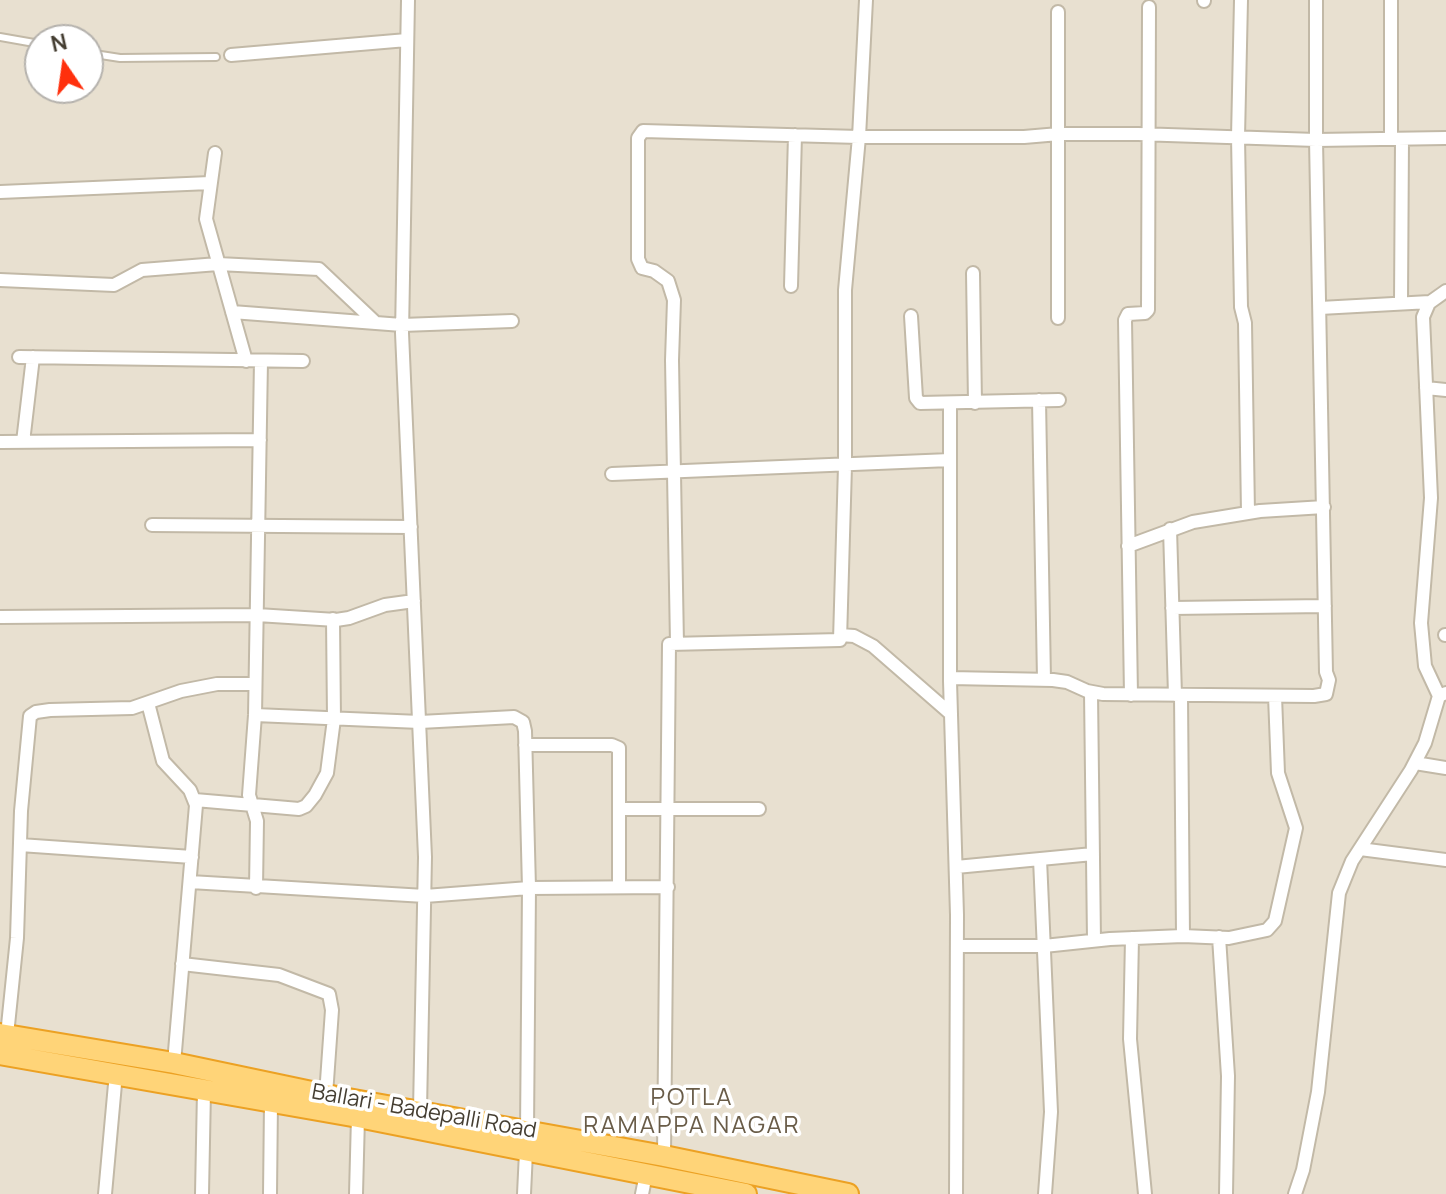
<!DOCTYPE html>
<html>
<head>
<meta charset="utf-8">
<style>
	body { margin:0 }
	#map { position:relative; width:1446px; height:1194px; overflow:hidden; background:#f3eee2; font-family:Manrope,sans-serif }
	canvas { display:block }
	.north { position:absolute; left:24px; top:24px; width:80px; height:80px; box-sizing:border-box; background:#fff; border:2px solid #b5b2ad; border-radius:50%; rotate:347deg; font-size:22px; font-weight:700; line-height:32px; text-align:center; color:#453e32 }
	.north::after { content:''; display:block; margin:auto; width:28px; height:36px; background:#ff300d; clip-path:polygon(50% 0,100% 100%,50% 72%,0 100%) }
</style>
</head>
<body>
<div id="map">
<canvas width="1446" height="1194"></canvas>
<div class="north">N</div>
</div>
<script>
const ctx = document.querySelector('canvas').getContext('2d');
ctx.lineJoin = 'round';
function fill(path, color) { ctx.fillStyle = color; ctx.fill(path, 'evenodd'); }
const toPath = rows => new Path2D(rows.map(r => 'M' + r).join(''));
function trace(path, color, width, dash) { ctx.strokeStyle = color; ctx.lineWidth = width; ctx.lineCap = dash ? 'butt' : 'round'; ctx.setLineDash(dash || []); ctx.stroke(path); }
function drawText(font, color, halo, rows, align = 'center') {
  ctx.font = font + ' Manrope,sans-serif'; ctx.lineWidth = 7; ctx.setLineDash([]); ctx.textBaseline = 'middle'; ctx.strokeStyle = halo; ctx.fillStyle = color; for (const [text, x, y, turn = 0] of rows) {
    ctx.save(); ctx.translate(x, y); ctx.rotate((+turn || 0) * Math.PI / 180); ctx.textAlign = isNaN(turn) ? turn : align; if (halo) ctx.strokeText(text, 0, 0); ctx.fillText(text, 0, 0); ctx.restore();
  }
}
fill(toPath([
	[0,0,1446,0,1446,1194,0,1194],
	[40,40,88,40,88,88,40,88]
]), '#e8e0d0');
const service = toPath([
	[0,37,40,44],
	[88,53,120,58,216,57]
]);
const minor = toPath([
	[408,0,402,333,425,857,420,1110],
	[1204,0,1204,1],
	[1241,0,1238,137,1241,307,1245,323,1248,513],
	[1316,0,1316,140,1446,138],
	[1391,0,1391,139],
	[231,55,407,40],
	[215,153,206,219,246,361],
	[0,192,210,183],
	[973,273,975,403],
	[0,280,114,285,142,270,218,264,319,269,376,323],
	[791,286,795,135],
	[1401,302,1402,139],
	[1320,308,1430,302],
	[232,312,402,325,512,321],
	[911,316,916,398,920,403,1059,400],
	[1058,318,1058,12],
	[19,357,303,361],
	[1426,388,1446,390],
	[1039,400,1044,680],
	[950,403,950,681,957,915,956,1194],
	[0,442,260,440],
	[23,442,33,357],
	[612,474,950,460],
	[152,525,411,527],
	[1170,529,1175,695],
	[1128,546,1193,522,1260,511,1324,507],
	[1172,608,1325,606],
	[0,617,257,615,336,620,349,618,385,605,414,601],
	[840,635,854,636,873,646,951,714],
	[1445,635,1446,635],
	[677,644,672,360,674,300,668,281,654,271,642,268,638,259,638,138,643,131,859,137,1024,137,1059,134,1138,134,1316,140,1326,672,1329,680,1326,694,1314,696,1103,694,1087,691,1067,682,1053,680,950,678],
	[1091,693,1094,940],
	[1131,695,1125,320,1128,314,1145,313,1148,310,1149,7],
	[1181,695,1183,936],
	[1439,696,1425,666,1421,623,1431,498,1423,317,1429,303,1446,291],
	[148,703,163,761,190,790,196,805,174,1063],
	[255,715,420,722,514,717,523,722,525,731,529,888,527,1131,524,1194],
	[525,745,612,745,619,748,619,886],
	[1415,763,1446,768],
	[195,800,299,809,306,806,315,795,327,773,334,719,333,619],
	[620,809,759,809],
	[20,845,192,857],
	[1360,849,1446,860],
	[1040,859,1051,1112,1045,1194],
	[956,867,1093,854],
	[190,882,425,896,529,888,668,887],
	[256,888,257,821,249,795,255,715,261,361],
	[1219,937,1228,1076,1226,1194],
	[1132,938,1130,1039,1145,1194],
	[957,946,1044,946,1110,939,1183,936,1229,938,1267,930,1275,921,1296,828,1278,773,1275,696],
	[182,964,279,975,329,994,332,1010,326,1095],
	[7,1035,17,938,21,811,30,716,36,712,50,710,132,708,181,691,217,684,255,684],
	[664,1156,669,644,840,640,845,466,845,290,859,137,866,0],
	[105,1194,116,1073],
	[202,1194,204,1090],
	[270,1194,271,1102],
	[356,1194,358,1117],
	[642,1194,646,1174],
	[1295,1194,1303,1170,1318,1092,1339,893,1352,861,1411,770,1425,743,1439,696,1446,693]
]);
const trunk = toPath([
	[0,1034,174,1063,326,1095,664,1156,848,1194],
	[0,1054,358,1117,746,1194]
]);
trace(service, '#c2b9a7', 10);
trace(minor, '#c2b9a7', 16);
trace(trunk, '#eca123', 24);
trace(service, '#fff', 6);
trace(minor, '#fff', 12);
trace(trunk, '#ffd478', 20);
drawText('22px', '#453e32', '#fff', [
	["Ballari - Badepalli Road",424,1112,10]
]);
ctx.letterSpacing = '2px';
drawText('24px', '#695c48', '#fff', [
	["POTLA",692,1098],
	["RAMAPPA NAGAR",692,1126]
]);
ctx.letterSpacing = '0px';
</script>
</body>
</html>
